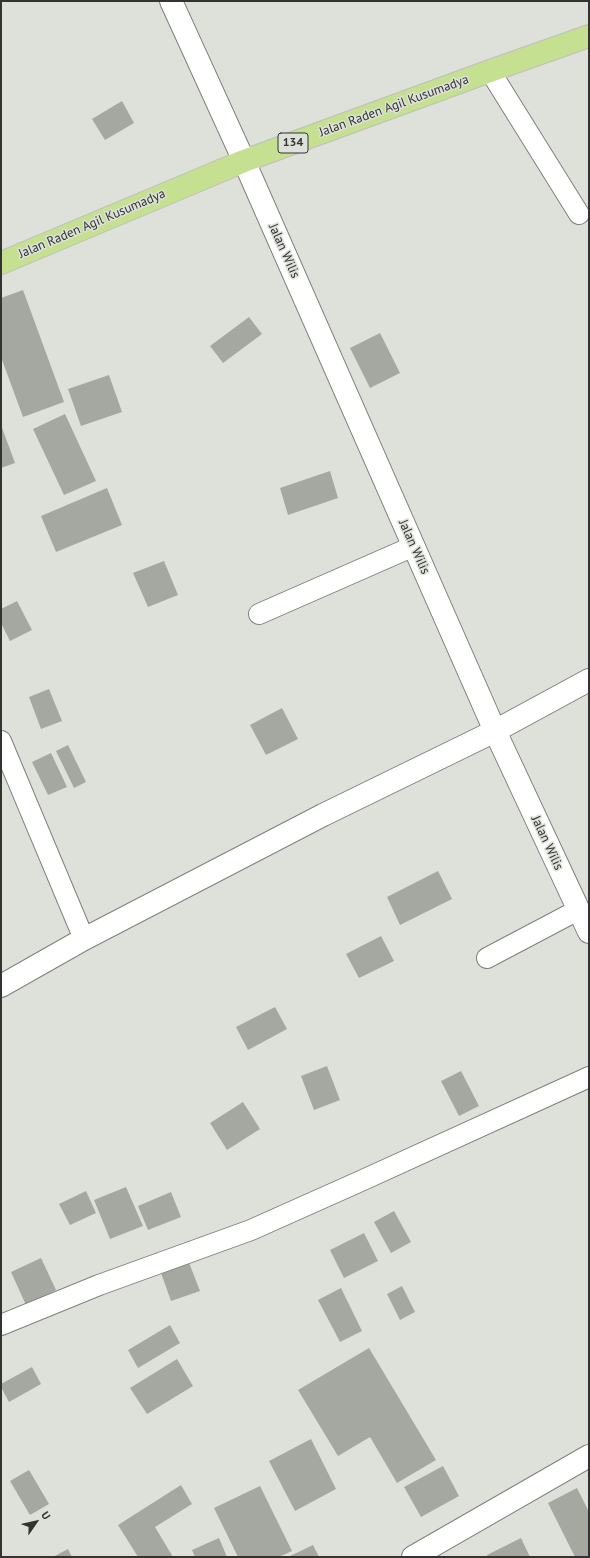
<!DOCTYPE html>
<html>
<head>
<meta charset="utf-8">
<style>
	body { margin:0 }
	#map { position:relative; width:590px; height:1558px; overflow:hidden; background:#dee1da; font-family:"PT Sans",sans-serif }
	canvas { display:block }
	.frame { position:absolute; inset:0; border:2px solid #333431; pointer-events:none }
	.north { position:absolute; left:16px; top:1502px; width:40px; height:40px; -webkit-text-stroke:3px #dee1da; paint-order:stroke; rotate:56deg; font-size:11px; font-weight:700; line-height:16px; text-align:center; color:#333431 }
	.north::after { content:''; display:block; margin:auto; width:14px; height:18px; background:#333431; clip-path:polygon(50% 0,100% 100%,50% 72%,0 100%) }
</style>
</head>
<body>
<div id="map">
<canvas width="590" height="1558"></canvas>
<div class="frame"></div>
<div class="north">U</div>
</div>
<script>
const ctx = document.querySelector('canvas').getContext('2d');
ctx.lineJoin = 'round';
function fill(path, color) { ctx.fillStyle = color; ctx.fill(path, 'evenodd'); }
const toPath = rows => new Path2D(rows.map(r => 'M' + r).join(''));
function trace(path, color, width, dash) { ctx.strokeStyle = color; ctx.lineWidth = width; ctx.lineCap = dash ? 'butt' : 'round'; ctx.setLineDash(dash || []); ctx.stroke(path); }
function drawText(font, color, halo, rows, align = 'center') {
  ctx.font = font + ' "PT Sans",sans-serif'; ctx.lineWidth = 3; ctx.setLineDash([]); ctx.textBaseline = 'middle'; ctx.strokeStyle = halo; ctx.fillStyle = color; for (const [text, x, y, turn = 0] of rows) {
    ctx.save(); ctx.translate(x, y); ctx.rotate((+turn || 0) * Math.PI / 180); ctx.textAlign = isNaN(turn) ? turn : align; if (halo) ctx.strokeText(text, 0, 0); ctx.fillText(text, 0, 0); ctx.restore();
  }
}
fill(toPath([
	[122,101,134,123,105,140,92,119],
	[23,290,64,402,23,417,1,357,1,298],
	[249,317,262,334,223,363,210,346],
	[380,333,400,373,370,388,350,348],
	[109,375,122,412,81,426,68,389],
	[65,414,96,481,64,495,33,429],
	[1,425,15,463,1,468],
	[330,471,338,498,288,515,280,488],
	[107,488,122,525,56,552,41,516],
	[164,561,178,595,148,607,133,573],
	[17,601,32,630,10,641,1,623,1,609],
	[49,689,62,721,41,729,29,697],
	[282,708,298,739,266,755,250,725],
	[68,745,86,782,74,788,56,751],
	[51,753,67,787,48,795,32,762],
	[438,871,452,899,400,925,387,897],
	[381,936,394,961,359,978,346,954],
	[275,1007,287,1029,248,1050,236,1027],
	[327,1066,340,1100,314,1110,301,1076],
	[461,1071,479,1106,459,1116,441,1081],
	[243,1102,260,1129,227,1150,210,1123],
	[126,1187,143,1226,110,1239,94,1200],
	[86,1191,96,1213,70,1225,59,1204],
	[171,1192,181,1217,148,1230,138,1206],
	[394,1211,411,1242,391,1253,374,1222],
	[364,1233,378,1261,344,1278,330,1250],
	[41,1258,56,1290,26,1305,11,1272],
	[188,1260,200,1291,171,1301,160,1270],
	[402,1286,415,1312,400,1320,387,1294],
	[341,1288,362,1331,340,1342,318,1300],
	[170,1325,180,1343,138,1368,128,1350],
	[369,1348,436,1460,397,1483,370,1437,338,1456,298,1390],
	[177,1359,193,1386,147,1414,130,1388],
	[32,1367,41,1384,9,1402,1,1387,1,1384],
	[311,1439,336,1489,295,1511,269,1461],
	[443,1466,459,1496,421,1517,404,1487],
	[29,1470,49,1504,30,1515,10,1481],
	[181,1485,192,1504,155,1527,173,1557,138,1557,118,1525],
	[260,1486,292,1551,279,1557,238,1557,214,1508],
	[577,1488,589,1512,589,1557,575,1557,548,1503],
	[219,1538,227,1557,195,1557,192,1550],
	[521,1538,530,1557,488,1557,487,1555],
	[313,1545,319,1557,288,1557],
	[68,1549,72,1557,53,1557]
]), '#a5a8a1');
const street = toPath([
	[490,71,579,214],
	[259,614,414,546],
	[1,741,84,939],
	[487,958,578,910],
	[1,1325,99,1285,251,1230,363,1180,589,1077]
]);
const secondary = toPath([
	[171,1,244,161,495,731,589,932],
	[1,986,84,939,323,815,495,731,589,680],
	[413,1557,589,1456]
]);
const primary = toPath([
	[1,263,244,161,490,71,589,36]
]);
trace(street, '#7e817b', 22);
trace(secondary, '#7e817b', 24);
trace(primary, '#bebebd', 24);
trace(street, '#fff', 20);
trace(secondary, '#fff', 22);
trace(primary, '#c5e090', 22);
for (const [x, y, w] of [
	[293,143,30]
]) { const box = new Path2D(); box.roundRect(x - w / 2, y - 10, w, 20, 3); ctx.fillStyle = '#dee1da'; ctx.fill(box); trace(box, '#333431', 1); }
drawText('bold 12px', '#333431', null, [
	["134",293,143]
]);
drawText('13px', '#333431', '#dee1da', [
	["Jalan Raden Agil Kusumadya",394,106,-20],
	["Jalan Raden Agil Kusumadya",92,224,-23],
	["Jalan Wilis",284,251,66],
	["Jalan Wilis",414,547,66],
	["Jalan Wilis",547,843,65]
]);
</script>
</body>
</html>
